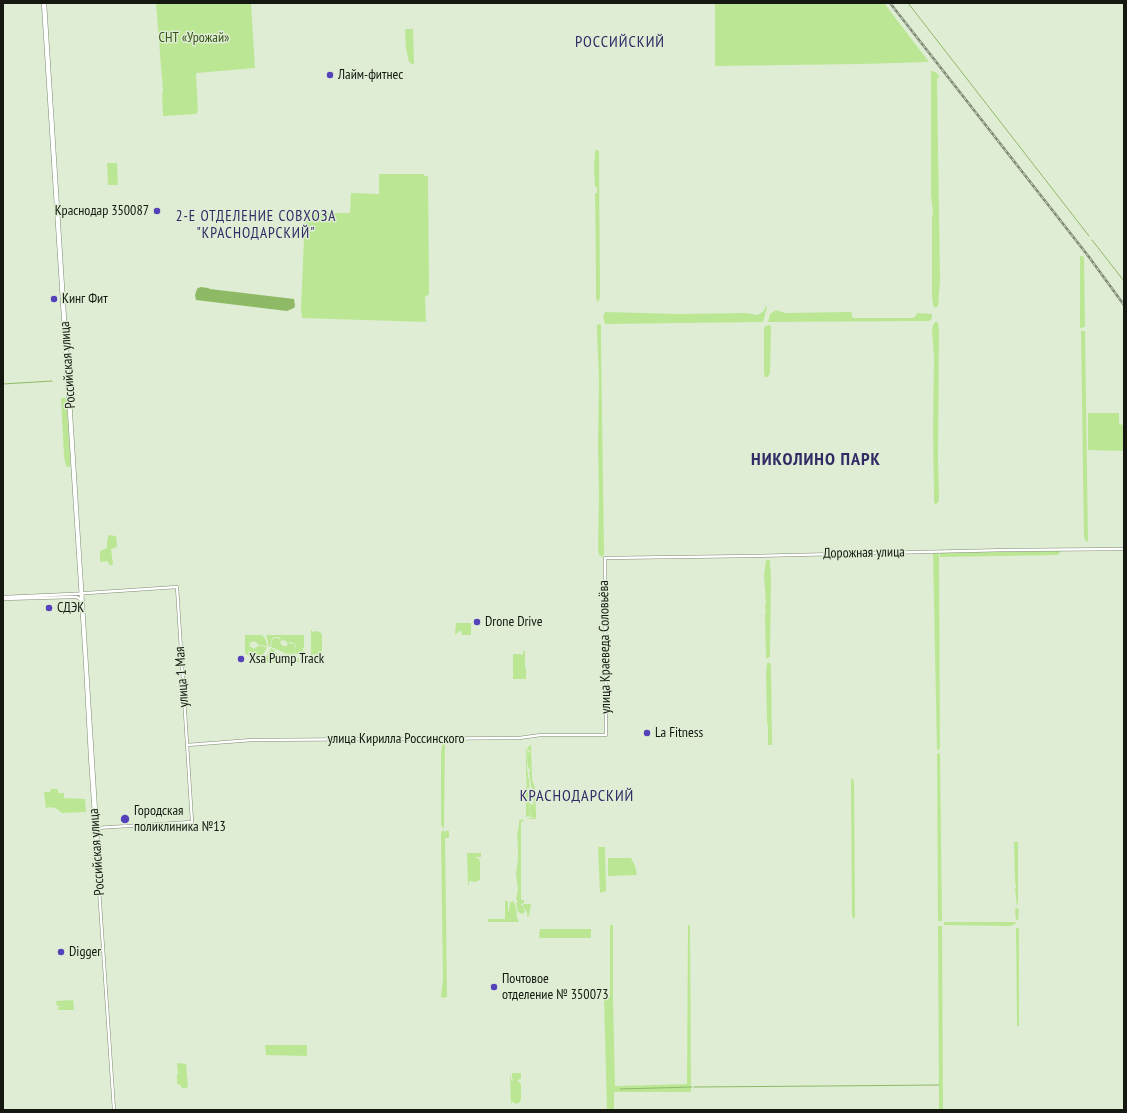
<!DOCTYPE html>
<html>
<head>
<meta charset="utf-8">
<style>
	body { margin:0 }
	#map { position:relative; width:1127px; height:1113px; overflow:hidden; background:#dfedd4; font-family:"PT Sans Narrow",sans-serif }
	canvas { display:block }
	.frame { position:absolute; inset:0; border:4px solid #141810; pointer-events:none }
</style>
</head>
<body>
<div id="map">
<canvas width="1127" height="1113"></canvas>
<div class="frame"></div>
</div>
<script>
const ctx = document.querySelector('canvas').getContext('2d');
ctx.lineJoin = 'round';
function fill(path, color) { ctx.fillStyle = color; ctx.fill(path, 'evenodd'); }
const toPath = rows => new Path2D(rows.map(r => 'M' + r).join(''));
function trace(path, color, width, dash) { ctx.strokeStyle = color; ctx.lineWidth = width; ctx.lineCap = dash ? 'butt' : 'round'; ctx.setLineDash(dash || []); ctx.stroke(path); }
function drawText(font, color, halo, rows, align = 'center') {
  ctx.font = font + ' "PT Sans Narrow",sans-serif'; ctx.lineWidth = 3; ctx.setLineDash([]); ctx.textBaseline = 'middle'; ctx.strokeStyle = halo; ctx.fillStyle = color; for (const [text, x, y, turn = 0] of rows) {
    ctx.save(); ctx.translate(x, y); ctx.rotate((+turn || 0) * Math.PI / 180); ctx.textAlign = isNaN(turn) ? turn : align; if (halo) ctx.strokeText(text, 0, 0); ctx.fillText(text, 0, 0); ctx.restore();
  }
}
fill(toPath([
	[156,3,251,3,255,68,197,73,196,74,198,111,196,114,164,116,163,115,162,96,163,91],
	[715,3,884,3,929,62,861,64,715,66],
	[405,29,413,29,414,64,412,64,409,62,406,49],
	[931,71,933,71,938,74,939,77,937,79,939,211,940,281,938,306,935,308,933,305,932,296,932,217,933,213,931,195],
	[596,150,599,151,600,296,599,301,597,301,596,298,596,268,595,193,597,193,597,187,595,187,594,168,595,152],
	[107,163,117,163,118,185,108,185],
	[379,174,424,174,424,176,428,176,429,284,429,294,427,296,425,297,426,322,302,318,301,310,305,213,350,213,351,193,379,194],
	[1080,256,1083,256,1084,259,1085,327,1080,328],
	[766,306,767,307,763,322,605,324,603,317,605,312,679,314,746,313,757,315,763,312],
	[776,310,785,313,850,312,852,313,852,317,854,318,912,318,915,317,917,313,932,314,932,316,931,320,929,321,768,322,770,314],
	[936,321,938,323,939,331,938,458,939,497,938,503,935,504,934,502,934,491,933,431,934,358,932,329,933,325],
	[600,324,601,325,601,344,604,554,603,556,602,557,599,555,598,548,599,496,598,445,599,379,597,333,597,325],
	[769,325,771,326,770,373,768,377,765,377,764,373,764,329,765,326],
	[1081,331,1085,331,1088,542,1085,540,1084,537],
	[61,398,66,398,70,453,70,467,68,467,66,466,64,456],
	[1088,413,1119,413,1119,424,1124,425,1124,451,1088,450],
	[108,535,116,536,117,547,111,549,113,564,112,565,109,565,108,561,101,562,100,560,100,551,107,548,107,542,108,540],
	[1061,551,1058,555,940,557,940,553],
	[933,553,939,553,940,749,937,750],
	[766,560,770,560,770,562,771,579,770,651,770,657,768,658,766,658,765,615,766,611,765,607,766,602,764,577],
	[456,623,471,623,471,635,462,635,461,630,455,635],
	[311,630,312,630,312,632,318,631,321,633,322,635,322,651,319,655,313,654,313,659,311,659],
	[245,635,262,635,263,636,266,640,267,646,258,645,257,643,254,641,250,643,248,642,250,644,250,646,248,647,251,647,254,649,258,646,267,647,264,653,260,656,254,658,250,657,246,654,245,653],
	[266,635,304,635,304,647,302,649,304,651,304,654,295,654,296,648,295,644,291,642,287,643,285,640,282,641,279,637,275,637,272,638,270,647,268,646,268,641],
	[274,638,277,638,280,639,281,641,280,643,283,646,287,646,288,643,294,644,296,649,294,654,285,653,271,647,272,640],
	[271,648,274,650,276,653,279,655,284,656,287,654,294,655,293,657,293,659,297,660,299,658,299,662,257,662,263,659,267,656],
	[523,651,525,651,525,667,526,668,526,679,513,679,513,654,520,654,523,655],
	[767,663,770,663,771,666,772,745,768,745,768,729,767,720,766,675],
	[445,741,444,828,444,829,441,825,441,753,442,746],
	[531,745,532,779,535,788,536,814,536,817,535,819,527,819,530,818,532,818,534,817,530,817,531,812,530,812,530,804,533,805,534,798,534,800,532,798,530,800,530,795,531,797,532,795,534,794,531,786,529,772,530,771,530,767,529,767,529,770,528,768,528,752,530,753,530,750,528,751,528,748,529,746],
	[527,747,528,758,527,768,528,776,527,778,529,778,529,788,527,788,529,790,530,815,529,817,527,816,526,818,526,787,527,786,526,780,527,778,526,777,526,760,527,758,526,757,526,749],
	[940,753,942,921,938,921,937,754],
	[852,778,853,779,854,782,855,918,854,919,852,916,851,779],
	[51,789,58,789,58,793,64,793,64,798,85,799,86,812,62,813,54,807,53,808,48,807,46,809,44,792,50,792],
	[522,819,524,821,521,822,521,900,524,900,524,903,521,904,522,906,524,904,531,904,529,916,527,916,527,912,523,906,525,912,522,914,518,912,516,903,518,902,516,899,518,890,516,874,518,859,518,848,517,835,519,825,519,821],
	[443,830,445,833,445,837,445,831,449,831,449,838,445,838,447,997,443,998,441,997,443,979,441,833],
	[1014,842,1018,842,1018,904,1017,905,1017,908,1019,909,1018,920,1016,920,1015,909,1017,908,1015,888,1016,887,1015,881],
	[598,847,605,847,606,891,600,893],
	[467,853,474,853,474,857,474,853,481,853,481,857,475,857,479,859,480,862,480,879,478,881,475,882,469,881,469,885,468,885],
	[608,858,631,858,635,866,637,875,608,876],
	[513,900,516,908,517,918,519,922,488,922,488,919,505,919,505,901,508,901,508,911,509,911,510,902,513,902],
	[944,922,1014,922,1017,923,1011,926,944,925],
	[610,925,613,925,613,998,615,1086,687,1084,688,925,690,925,691,1092,614,1092,614,1110,607,1110,604,998,610,997],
	[938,926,942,926,943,1110,939,1110],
	[1016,928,1019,928,1019,1026,1017,1026],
	[540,929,591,929,591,937,590,938,541,938,539,937],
	[73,1000,74,1010,58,1010,58,1007,64,1006,57,1006,56,1001],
	[265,1045,307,1045,307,1056,266,1055],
	[177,1063,186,1064,188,1087,185,1088,182,1088,179,1084,177,1084,177,1074,178,1074],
	[512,1073,521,1073,521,1079,517,1080,521,1084,521,1099,520,1102,517,1104,512,1102,511,1104,510,1076,511,1076,511,1081,514,1080,512,1079]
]), '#bbe794');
fill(toPath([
	[201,287,208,288,210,289,294,299,295,306,294,308,287,311,196,300,195,295,197,289,198,288]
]), '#8eb965');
trace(toPath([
	[908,3,1089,236],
	[1092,240,1124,281],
	[3,384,52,381],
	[826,1086,939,1085],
	[694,1087,825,1086],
	[620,1089,692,1087]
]), '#8eb965', 1);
const secondary = toPath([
	[43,3,85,661,90,756,114,1110],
	[45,3,98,843],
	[3,597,72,594,177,587,192,822,96,828],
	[3,599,73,597,77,597,81,600],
	[187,745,252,740,519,738,541,735,606,735,605,558,752,556,1007,550,1124,549]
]);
trace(secondary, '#7d8a73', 3.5);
trace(secondary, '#fff', 2.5);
const rail = toPath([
	[890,3,1089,257,1124,305]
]);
trace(rail, '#7f8877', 2.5);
trace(rail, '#dfedd4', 1, [3]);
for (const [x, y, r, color] of [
	[330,75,4,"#5541b9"],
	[157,211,4,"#5541b9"],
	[54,299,4,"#5541b9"],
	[49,608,4,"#5541b9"],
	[477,622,4,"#5541b9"],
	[241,659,4,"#5541b9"],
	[647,733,4,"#5541b9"],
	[125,819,5,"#5541b9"],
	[61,952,4,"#5541b9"],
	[494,987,4,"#5541b9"]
]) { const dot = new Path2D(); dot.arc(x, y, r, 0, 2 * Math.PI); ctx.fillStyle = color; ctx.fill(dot); trace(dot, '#dfedd4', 1.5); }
drawText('14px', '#355116', '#dfedd4', [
	["СНТ «Урожай»",194,38]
]);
drawText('14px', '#141810', '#dfedd4', [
	["Лайм-фитнес",338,75],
	["Краснодар 350087",149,211,"right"],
	["Кинг Фит",62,299],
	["СДЭК",57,608],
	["Drone Drive",485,622],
	["Xsa Pump Track",249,659],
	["La Fitness",655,733],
	["Городская",134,811],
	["поликлиника №13",134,827],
	["Digger",69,952],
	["Почтовое",502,979],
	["отделение № 350073",502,995]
], 'left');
drawText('14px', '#141810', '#dfedd4', [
	["Российская улица",68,365,-94],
	["Дорожная улица",864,553,-1],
	["улица Краеведа Соловьёва",605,647,-91],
	["улица 1 Мая",182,677,-94],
	["улица Кирилла Россинского",396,739],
	["Российская улица",97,852,-94]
]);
ctx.letterSpacing = '1px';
drawText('15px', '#322b66', '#dfedd4', [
	["2-Е ОТДЕЛЕНИЕ СОВХОЗА",256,217],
	["\"КРАСНОДАРСКИЙ\"",256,234]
]);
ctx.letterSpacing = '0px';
ctx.letterSpacing = '1px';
drawText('16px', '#322b66', '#dfedd4', [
	["РОССИЙСКИЙ",620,42],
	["КРАСНОДАРСКИЙ",577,796]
]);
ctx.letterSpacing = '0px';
ctx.letterSpacing = '1px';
drawText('bold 18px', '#322b66', '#dfedd4', [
	["НИКОЛИНО ПАРК",816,460]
]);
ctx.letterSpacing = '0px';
</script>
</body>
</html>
